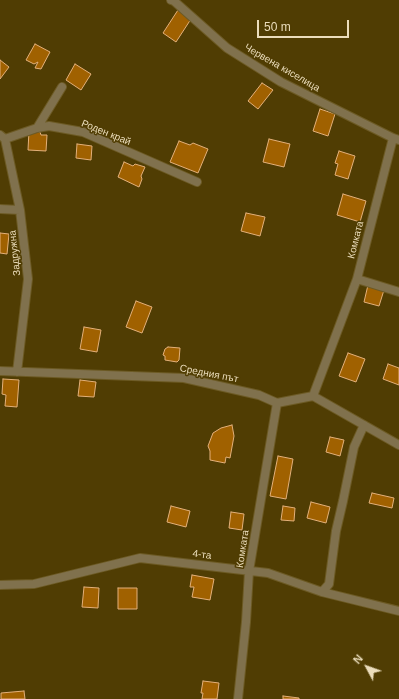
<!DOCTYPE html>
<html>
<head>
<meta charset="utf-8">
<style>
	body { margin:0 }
	#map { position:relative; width:399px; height:699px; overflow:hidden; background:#503d03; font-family:Helvetica,sans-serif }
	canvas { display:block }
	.north { position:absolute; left:347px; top:647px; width:40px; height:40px; -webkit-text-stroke:3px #503d03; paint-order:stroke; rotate:311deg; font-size:11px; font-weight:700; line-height:16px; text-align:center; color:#ebddbc }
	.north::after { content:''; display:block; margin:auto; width:14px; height:18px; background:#ebddbc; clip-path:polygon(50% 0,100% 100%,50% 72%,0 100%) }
	.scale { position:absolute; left:257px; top:20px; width:92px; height:18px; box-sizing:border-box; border:2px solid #ebddbc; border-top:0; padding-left:5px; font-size:12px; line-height:14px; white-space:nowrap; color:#ebddbc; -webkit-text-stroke:3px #503d03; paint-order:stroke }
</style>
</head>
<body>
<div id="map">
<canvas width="399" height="699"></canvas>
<div class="north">N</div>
<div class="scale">50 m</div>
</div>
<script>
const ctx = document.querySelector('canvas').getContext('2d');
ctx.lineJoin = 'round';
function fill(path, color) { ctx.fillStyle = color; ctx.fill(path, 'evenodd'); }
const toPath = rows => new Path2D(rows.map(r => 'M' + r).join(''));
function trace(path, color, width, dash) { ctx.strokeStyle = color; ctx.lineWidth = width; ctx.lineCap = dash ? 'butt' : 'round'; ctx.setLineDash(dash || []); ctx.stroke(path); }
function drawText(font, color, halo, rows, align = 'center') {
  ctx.font = font + ' Helvetica,sans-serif'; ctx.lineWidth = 3; ctx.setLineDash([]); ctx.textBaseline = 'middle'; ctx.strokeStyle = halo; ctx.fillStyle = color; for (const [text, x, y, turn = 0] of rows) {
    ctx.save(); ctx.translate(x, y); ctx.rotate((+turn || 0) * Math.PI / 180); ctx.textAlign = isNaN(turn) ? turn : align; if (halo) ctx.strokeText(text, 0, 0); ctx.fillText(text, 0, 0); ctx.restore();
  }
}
const building = toPath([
	[178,10,191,19,176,42,163,33,178,10],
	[35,44,50,52,41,69,35,68,38,62,34,64,26,60,35,44],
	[0,60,9,67,0,79,0,60],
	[75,64,91,74,81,90,66,80,75,64],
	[262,83,273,90,258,109,248,101,262,83],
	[320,109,335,114,328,136,313,131,320,109],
	[29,131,40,132,41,135,47,135,46,151,28,150,29,131],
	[269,139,290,144,284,167,263,162,269,139],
	[179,141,190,145,193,143,208,149,198,173,170,162,179,141],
	[77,144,92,146,91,160,76,158,77,144],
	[339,151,355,156,348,179,335,175,338,164,335,163,339,151],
	[124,162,133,166,135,164,145,167,141,176,142,179,139,187,118,177,124,162],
	[343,194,366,201,360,222,337,215,343,194],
	[246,213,265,217,260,236,241,231,246,213],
	[0,233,9,234,7,254,0,253,0,233],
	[368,285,384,290,379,306,364,302,368,285],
	[136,301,152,307,142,333,126,327,136,301],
	[84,327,101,330,97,352,80,349,84,327],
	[168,347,180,348,179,360,177,362,165,360,165,356,163,355,165,349,168,347],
	[348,353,365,359,356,382,339,376,348,353],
	[388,364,399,368,399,385,383,379,388,364],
	[3,379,19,380,17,407,5,406,6,395,2,394,3,379],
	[80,380,96,382,94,397,78,396,80,380],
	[232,425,234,436,230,458,226,457,225,463,210,460,210,451,208,446,213,433,221,428,232,425],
	[330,437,344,440,340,456,326,452,330,437],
	[278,456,293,459,286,499,270,496,278,456],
	[372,493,394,498,392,508,369,503,372,493],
	[311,502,330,507,326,523,307,518,311,502],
	[171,506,190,511,186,527,167,522,171,506],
	[283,506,295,508,294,521,281,520,283,506],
	[231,512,244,514,242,530,229,528,231,512],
	[192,575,214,579,210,600,192,597,194,587,190,587,192,575],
	[84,587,99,588,98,608,82,607,84,587],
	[118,588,137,588,137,609,118,609,118,588],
	[203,681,219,683,217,699,202,699,203,693,201,693,203,681],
	[24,691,25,699,1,699,1,693,24,691],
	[283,696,299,698,299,699,283,699,283,696]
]);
fill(building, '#a06100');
trace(building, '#e3b07a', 1);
const street = toPath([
	[171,0,174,1,227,48,281,82,393,138,399,140],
	[37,128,62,87],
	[0,135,5,139,20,210,28,279,17,372],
	[5,139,37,128,49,126,83,132,197,182],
	[0,209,20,210],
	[357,279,399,292],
	[0,371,184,378,259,395,277,403,313,396,399,445],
	[313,396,357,279,393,138],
	[0,585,34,584,140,558,268,573,322,592,399,611],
	[322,592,329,584,336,531,343,501,354,447,364,425],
	[238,699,246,622,249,571,277,403]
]);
trace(street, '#6c5a24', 10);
trace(street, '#80714d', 8);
drawText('10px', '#ebddbc', '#503d03', [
	["Червена киселица",282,68,30],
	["Роден край",106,133,22],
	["Комката",356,240,-76],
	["Задружна",15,253,-96],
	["Средния път",209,374,11],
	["Комката",243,549,-81],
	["4-та",202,555,7]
]);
</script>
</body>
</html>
